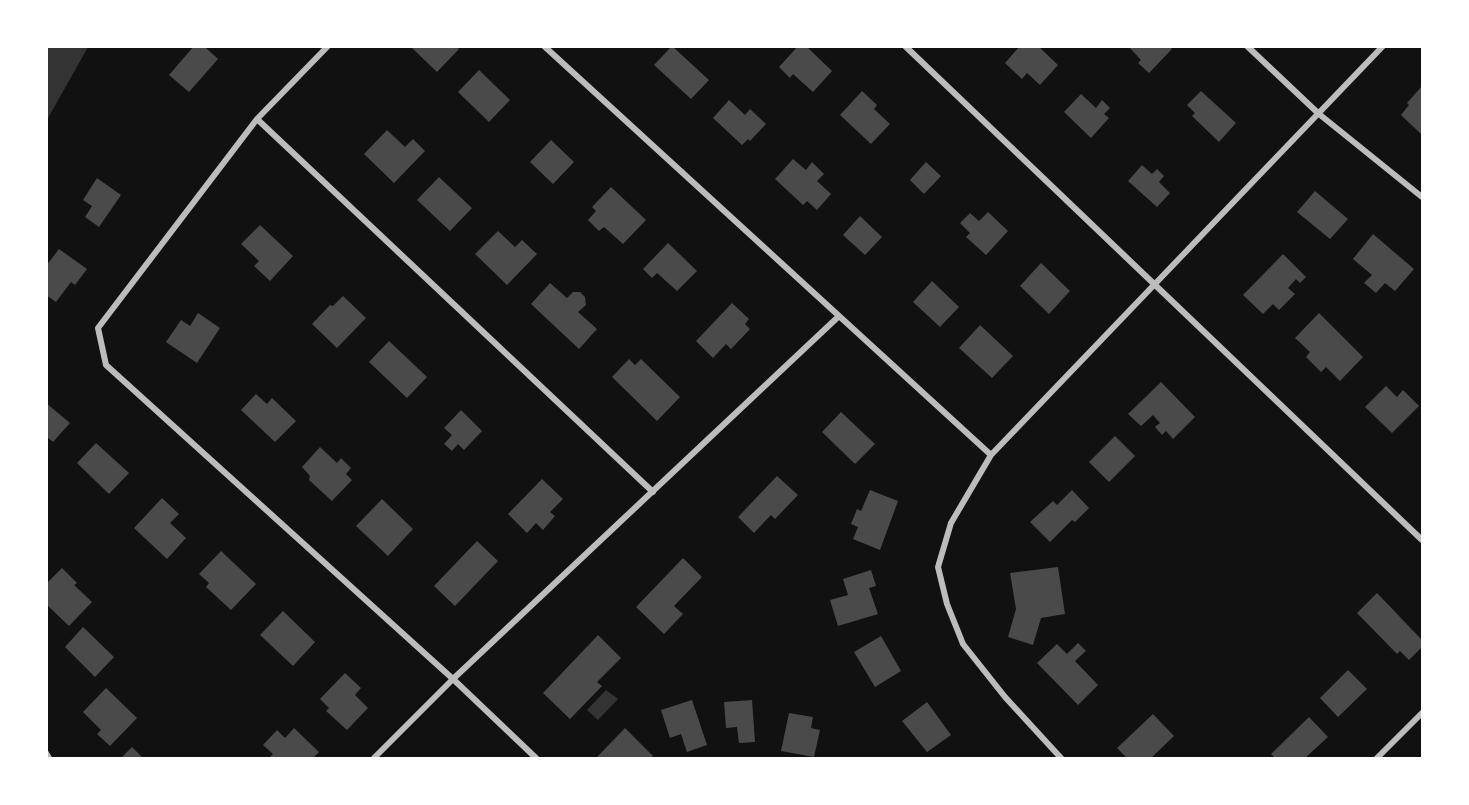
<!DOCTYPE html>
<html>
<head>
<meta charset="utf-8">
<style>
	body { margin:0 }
	#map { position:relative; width:1469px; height:805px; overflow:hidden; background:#111; font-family:Poppins,sans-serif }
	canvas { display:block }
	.frame { position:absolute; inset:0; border:48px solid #fff; pointer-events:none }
</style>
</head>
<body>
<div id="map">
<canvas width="1469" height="805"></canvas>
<div class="frame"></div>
</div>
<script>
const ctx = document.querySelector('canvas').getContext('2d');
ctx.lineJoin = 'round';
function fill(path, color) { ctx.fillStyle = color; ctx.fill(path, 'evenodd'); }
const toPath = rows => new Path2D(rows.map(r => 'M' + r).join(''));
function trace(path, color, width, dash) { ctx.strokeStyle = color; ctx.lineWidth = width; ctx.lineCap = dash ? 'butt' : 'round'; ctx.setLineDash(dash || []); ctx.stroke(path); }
fill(toPath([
	[47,46,88,47,47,120,46,47],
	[606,690,618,699,598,720,587,710]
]), '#333');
fill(toPath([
	[194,46,204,46,218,59,189,92,169,75],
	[410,46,456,46,459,49,437,72],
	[672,46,709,80,691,99,654,65],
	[798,46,806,46,832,71,813,92,793,74,790,78,779,67],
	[1020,46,1038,46,1058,65,1040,85,1027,73,1022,79,1005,63],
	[1128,46,1169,46,1172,49,1149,73,1138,63,1141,60],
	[479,70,510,100,489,122,458,92],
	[1422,86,1422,132,1421,134,1401,115,1409,105,1407,103],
	[862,91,877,105,874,109,890,124,871,144,840,115],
	[1201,91,1236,123,1219,142,1192,116,1195,113,1187,105],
	[1081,94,1096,108,1102,100,1110,108,1104,114,1109,118,1091,138,1064,112],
	[729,100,745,115,750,109,766,124,750,141,748,139,742,145,713,118],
	[387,130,405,147,413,139,425,151,394,183,364,154],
	[551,140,574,162,553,184,530,162],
	[793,159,806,170,812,162,824,174,817,181,831,194,817,210,807,201,803,205,775,179],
	[926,162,941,176,924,194,910,180],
	[1142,165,1152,174,1157,169,1164,176,1159,182,1170,193,1157,207,1128,181],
	[439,177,472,208,450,231,417,200],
	[97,178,121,195,99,227,85,217,92,206,83,200],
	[611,187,646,220,623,244,604,227,599,231,588,220,596,211,592,207],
	[1315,191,1348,219,1330,239,1297,212],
	[988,212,1008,231,986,255,966,237,970,233,960,223,970,213,979,221],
	[860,216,882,237,865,255,843,235],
	[260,225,293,256,270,281,254,266,259,261,241,244],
	[498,231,515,247,522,240,537,254,507,285,475,254],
	[1373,234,1414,269,1395,291,1385,283,1376,293,1364,283,1372,275,1353,259],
	[668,243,697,271,677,291,657,273,652,278,643,269],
	[59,249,87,269,75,285,71,282,56,302,46,295,46,266],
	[1283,254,1306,277,1300,283,1296,279,1288,288,1295,294,1279,310,1273,304,1263,314,1243,295],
	[1041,263,1070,291,1049,314,1020,286],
	[932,281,959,307,940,327,913,302],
	[550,283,567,298,573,292,580,292,585,297,586,305,578,312,597,329,579,349,531,304],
	[343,296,366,318,337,348,312,324,330,305,333,306],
	[732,303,749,319,745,324,750,329,731,349,726,344,713,358,696,341],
	[198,313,220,328,197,363,166,342,181,320,190,326],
	[1319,313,1363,357,1340,381,1326,367,1321,372,1306,357,1310,352,1295,338],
	[980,325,1013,356,992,378,959,348],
	[389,341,427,377,407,398,369,362],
	[629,359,635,365,641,359,680,397,657,421,612,377],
	[1161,382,1195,417,1173,439,1166,431,1162,435,1155,427,1160,423,1153,415,1141,426,1128,414],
	[1386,386,1397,397,1403,390,1419,406,1392,433,1365,407],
	[256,394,267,404,272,398,296,421,275,442,241,410],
	[46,403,70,423,53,442,46,436],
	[461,410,482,431,464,450,458,444,452,451,444,444,452,435,444,428],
	[841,412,875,444,855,464,822,432],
	[1115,436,1135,456,1109,482,1089,462],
	[96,443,129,473,109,494,77,463],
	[320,447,337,463,341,458,351,468,346,474,352,480,332,501,309,480,310,476,302,467],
	[777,476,798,495,775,519,771,515,754,533,738,517],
	[542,479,563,499,550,512,555,516,543,530,536,523,527,533,508,514],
	[870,490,898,501,880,550,853,539,858,527,851,524,857,509,861,511],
	[1072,490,1089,508,1075,522,1072,520,1050,542,1030,522,1053,501,1057,505],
	[162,498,179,514,170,523,186,538,167,559,134,528],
	[382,499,413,529,388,556,356,526],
	[477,541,498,561,455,606,434,586],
	[221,551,256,584,231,610,206,587,209,583,199,574],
	[683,558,702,577,674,606,683,614,664,634,636,607],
	[1058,567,1065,614,1041,618,1033,645,1008,637,1016,609,1010,573],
	[62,568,77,583,74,585,92,602,69,626,46,604,46,584],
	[871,570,876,586,869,588,878,614,838,626,830,600,848,595,843,579],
	[1377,593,1422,640,1422,647,1409,660,1400,651,1397,654,1357,613],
	[283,611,315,642,293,666,260,635],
	[83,627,114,657,95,677,65,647],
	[598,635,621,658,597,682,602,686,570,719,543,693],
	[881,636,901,671,875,687,854,652],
	[1078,643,1086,651,1075,661,1098,685,1078,705,1037,663,1057,644,1067,654],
	[1348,670,1367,689,1338,717,1320,698],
	[345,673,361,688,355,695,368,708,347,730,326,711,329,708,320,699],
	[106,688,137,718,110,746,97,734,101,730,83,712],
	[692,700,707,745,687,752,681,734,670,738,661,710],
	[752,700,755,742,739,743,737,727,726,728,724,702],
	[927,702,951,735,927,752,902,721],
	[789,713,813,717,811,728,820,730,814,757,781,751],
	[1153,714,1174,736,1151,758,1127,758,1117,748],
	[1309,717,1328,737,1305,758,1275,758,1271,754],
	[294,728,319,752,313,758,269,758,273,754,263,745,277,730,285,738],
	[625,728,653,756,650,758,596,758],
	[132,747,143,758,121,758]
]), '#4a4a4a');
trace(toPath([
	[328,46,257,119,98,328,106,365,453,679,536,758],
	[544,46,991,455],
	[905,46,1422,540],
	[1247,46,1319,114,1422,197],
	[257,119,653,492],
	[46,753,49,758],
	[374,758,453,679,838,317],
	[1061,758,1005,697,963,644,947,604,938,567,951,523,991,455,1383,46],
	[1377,758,1422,713]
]), '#bcbcbc', 6);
</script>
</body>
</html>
